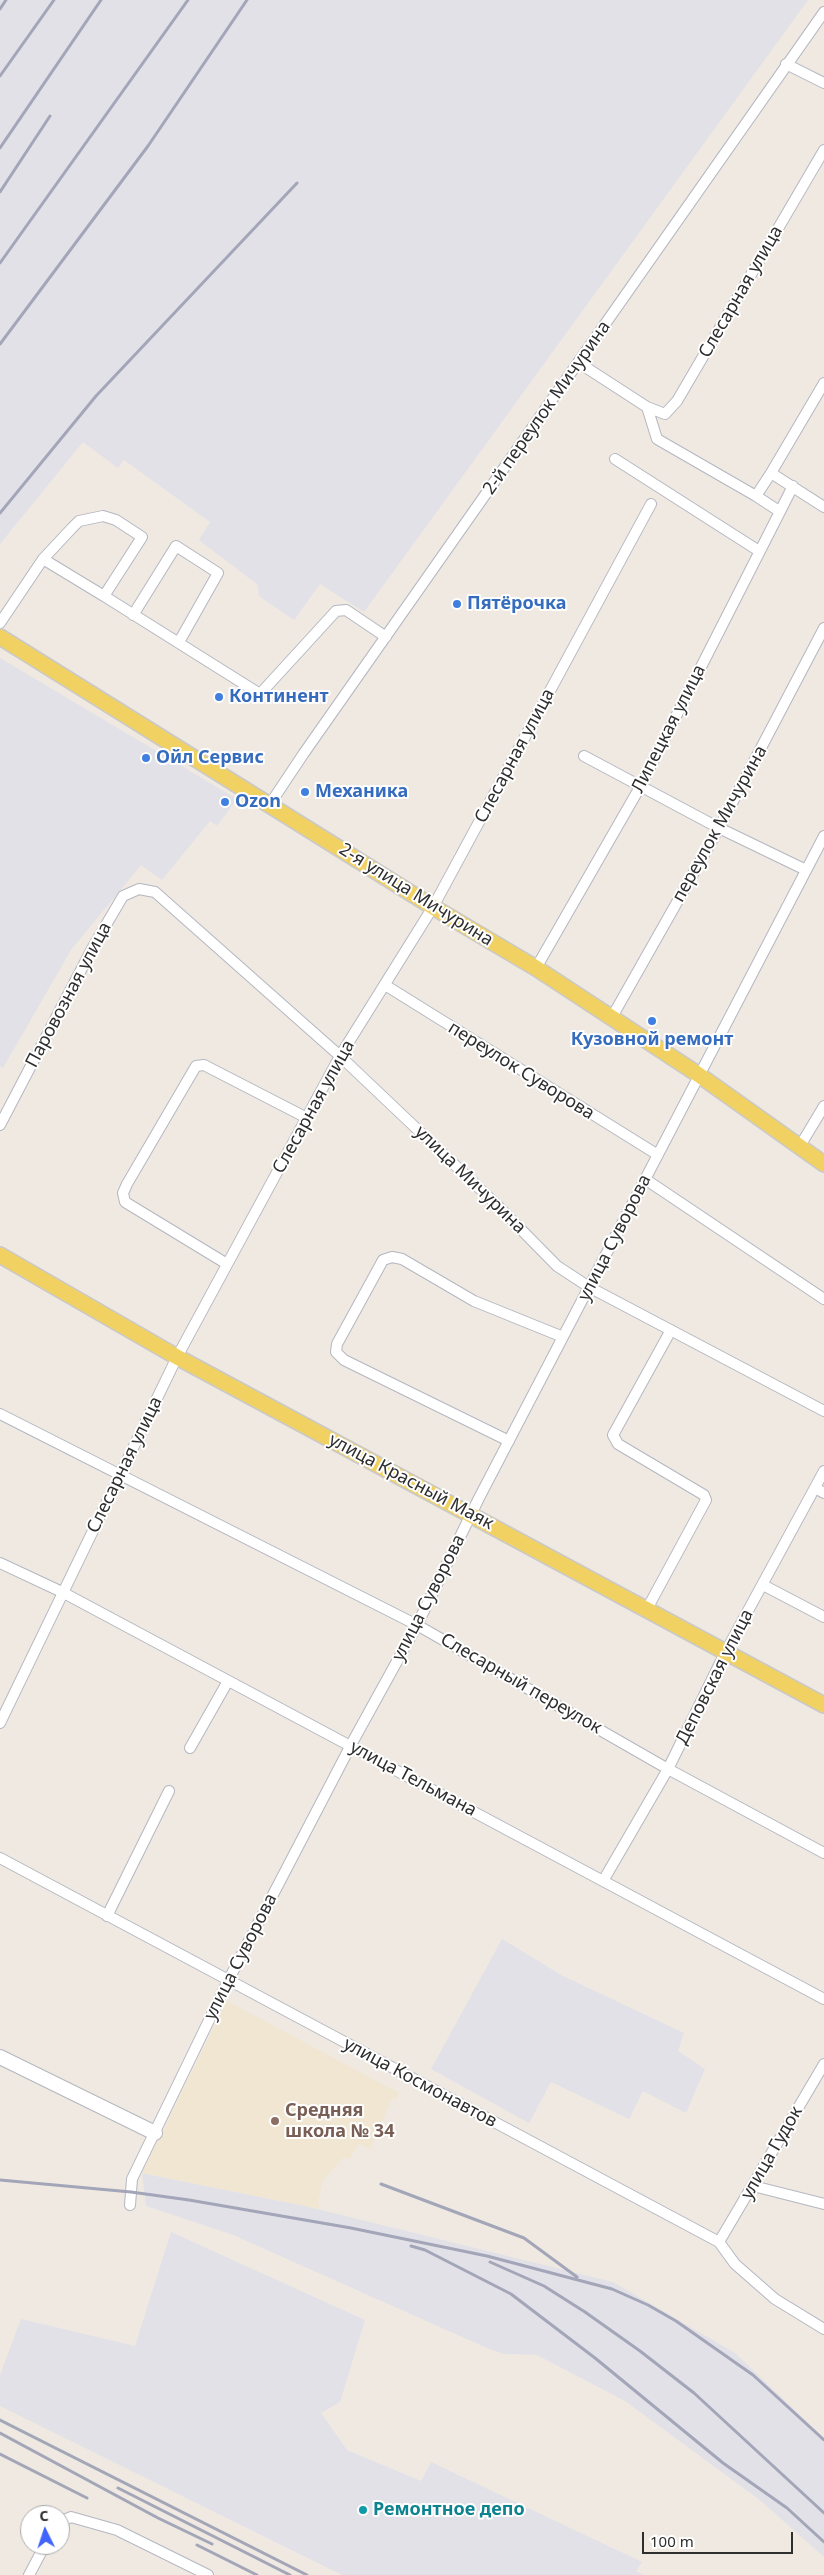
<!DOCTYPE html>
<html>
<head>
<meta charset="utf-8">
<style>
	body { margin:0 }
	#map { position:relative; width:824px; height:2575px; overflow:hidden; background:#efe9e1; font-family:"Noto Sans",sans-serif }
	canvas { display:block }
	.north { position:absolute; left:20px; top:2505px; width:50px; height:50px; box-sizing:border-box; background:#fff; border:1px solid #ababab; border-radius:50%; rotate:356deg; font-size:14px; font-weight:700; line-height:20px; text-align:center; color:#2e2e2e }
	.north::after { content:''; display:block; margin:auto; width:18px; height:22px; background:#4264fb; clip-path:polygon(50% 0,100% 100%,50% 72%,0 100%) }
	.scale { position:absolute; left:642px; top:2532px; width:151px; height:22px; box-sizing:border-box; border:2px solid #2e2e2e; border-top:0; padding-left:6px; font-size:15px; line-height:18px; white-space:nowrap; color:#2e2e2e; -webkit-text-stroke:4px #fff; paint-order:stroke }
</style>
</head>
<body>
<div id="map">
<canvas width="824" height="2575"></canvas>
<div class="north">С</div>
<div class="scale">100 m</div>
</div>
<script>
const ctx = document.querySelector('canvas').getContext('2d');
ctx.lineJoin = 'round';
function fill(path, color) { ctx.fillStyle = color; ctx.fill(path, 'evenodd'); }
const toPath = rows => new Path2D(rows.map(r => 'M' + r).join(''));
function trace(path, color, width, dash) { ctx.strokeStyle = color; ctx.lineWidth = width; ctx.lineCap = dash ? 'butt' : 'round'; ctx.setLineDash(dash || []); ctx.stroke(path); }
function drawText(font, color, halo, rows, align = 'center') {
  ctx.font = font + ' "Noto Sans",sans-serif'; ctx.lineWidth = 4; ctx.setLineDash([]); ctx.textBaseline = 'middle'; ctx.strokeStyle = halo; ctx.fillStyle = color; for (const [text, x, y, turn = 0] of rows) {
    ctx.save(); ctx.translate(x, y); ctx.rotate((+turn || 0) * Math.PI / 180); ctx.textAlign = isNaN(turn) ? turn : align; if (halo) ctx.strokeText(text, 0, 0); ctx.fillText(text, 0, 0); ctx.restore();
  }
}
fill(toPath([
	[0,0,808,0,364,612,320,584,294,620,259,596,258,585,199,540,210,522,124,460,118,468,83,442,0,544],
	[0,658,237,799,217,826,210,821,162,880,141,865,71,950,3,1068,0,1066],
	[502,1939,563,1976,684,2033,678,2051,705,2069,686,2113,643,2091,629,2119,551,2082,529,2123,431,2069],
	[142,2173,305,2206,613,2282,735,2353,824,2438,824,2557,761,2501,625,2401,537,2355,504,2354,487,2348,233,2235,146,2206],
	[171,2232,365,2320,340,2402,321,2413,347,2450,421,2481,431,2462,642,2562,636,2571,644,2575,342,2575,0,2406,0,2375,21,2319,135,2346]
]), '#e3e1e8');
fill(toPath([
	[227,2001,399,2093,396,2099,392,2098,370,2149,358,2144,350,2159,344,2157,323,2180,318,2202,320,2209,142,2173]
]), '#f0e6d1');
const street = toPath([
	[786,64,824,83],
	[579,363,647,407,657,439,756,496,771,473,824,507],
	[647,407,665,414,677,401,824,150],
	[615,459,759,551],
	[771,473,824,383],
	[756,496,779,511],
	[43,559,104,596],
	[133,615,176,546,218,573,179,642],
	[0,623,43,559,72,528,79,521,103,516,116,520,142,537,104,596,260,694,336,611,346,610,386,637],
	[584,756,719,828,806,870],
	[270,804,304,753,824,12],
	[536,968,640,787,793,486],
	[385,985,658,1155],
	[612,1017,719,828,824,628],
	[0,1125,93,947,123,896,139,889,155,892,340,1056,498,1206,557,1266,589,1287,824,1411],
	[800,1146,824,1106],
	[645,1179,824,1299],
	[227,1264,125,1202,123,1193,127,1184,196,1066,204,1065,307,1118],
	[0,1414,417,1625,668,1769,824,1853],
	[509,1441,344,1360,336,1352,337,1344,383,1260,392,1257,402,1259,474,1301,563,1337],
	[815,1488,824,1493],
	[0,1563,62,1592,824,1999],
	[763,1585,824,1617],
	[647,1609,706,1500,704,1495,618,1444,613,1435,671,1330],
	[0,1723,177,1357,340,1056,433,907,651,504],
	[190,1748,228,1681],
	[0,1858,719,2242,735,2264,775,2299,824,2329],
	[603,1881,668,1769,725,1653,824,1471],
	[107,1916,169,1791],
	[753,2186,824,2204],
	[130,2205,132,2179,228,1981,352,1743,417,1625,479,1498,824,836],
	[719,2242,824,2064],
	[60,2522,71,2517,117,2530,208,2575],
	[29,2575,45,2545]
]);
const secondary = toPath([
	[0,2057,155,2133]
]);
const primary = toPath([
	[0,637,433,907,536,968,699,1075,824,1164],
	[0,1255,177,1357,824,1705]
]);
trace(street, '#b4b7c1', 12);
trace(secondary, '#b4b7c1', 16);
trace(primary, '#c9c9c9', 18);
trace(street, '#fff', 10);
trace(secondary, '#fff', 14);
trace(primary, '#f2d163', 15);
trace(toPath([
	[0,9,6,0],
	[0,76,54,0],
	[0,148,101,0],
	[0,192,50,116],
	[0,263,188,0],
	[0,344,148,146,247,0],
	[0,513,96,396,297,183],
	[0,2180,131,2192,189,2200,351,2228,487,2256,612,2289,648,2305,676,2321,753,2375,824,2440],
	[381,2184,524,2238,577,2277],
	[411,2246,425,2250,511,2294,595,2358,723,2463,787,2508,824,2542],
	[490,2262,544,2286,585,2312,640,2351,694,2393,824,2513],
	[0,2420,307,2575],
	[0,2433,158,2518,212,2544],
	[0,2454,87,2498],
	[118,2488,290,2575],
	[197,2545,257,2575]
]), '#a3a6b8', 3);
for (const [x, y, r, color] of [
	[457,604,5,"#3f7fe0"],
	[219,697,5,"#3f7fe0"],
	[146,758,5,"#3f7fe0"],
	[305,792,5,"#3f7fe0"],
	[225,802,5,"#3f7fe0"],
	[652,1021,5,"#3f7fe0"],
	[275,2121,5,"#8d6e63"],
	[363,2510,5,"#0f9aa8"]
]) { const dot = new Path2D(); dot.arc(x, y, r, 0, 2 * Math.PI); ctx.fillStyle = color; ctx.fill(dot); trace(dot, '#fff', 2); }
drawText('18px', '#2e2e2e', '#fff', [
	["Слесарная улица",741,292,-60],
	["2-й переулок Мичурина",547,408,-55],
	["Липецкая улица",669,729,-63],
	["Слесарная улица",515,756,-62],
	["переулок Мичурина",720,824,-61],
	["2-я улица Мичурина",416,895,32],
	["Паровозная улица",69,995,-62],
	["переулок Суворова",521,1071,32],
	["Слесарная улица",314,1107,-61],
	["улица Мичурина",470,1180,44],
	["улица Суворова",615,1238,-63],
	["Слесарная улица",125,1465,-64],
	["улица Красный Маяк",411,1482,28],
	["улица Суворова",429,1598,-63],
	["Деповская улица",715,1677,-63],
	["Слесарный переулок",521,1684,30],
	["улица Тельмана",413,1779,28],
	["улица Суворова",241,1957,-63],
	["улица Космонавтов",420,2083,28],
	["улица Гудок",772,2153,-60]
]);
drawText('bold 18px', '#366cbe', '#fff', [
	["Пятёрочка",467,604],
	["Континент",229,697],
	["Ойл Сервис",156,758],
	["Механика",315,792],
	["Ozon",235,802],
	["Кузовной ремонт",652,1040,"center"]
], 'left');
drawText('bold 18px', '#785e54', '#fff', [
	["Средняя",285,2111],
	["школа № 34",285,2132]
], 'left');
drawText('bold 18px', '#0d838f', '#fff', [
	["Ремонтное депо",373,2510]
], 'left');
</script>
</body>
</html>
